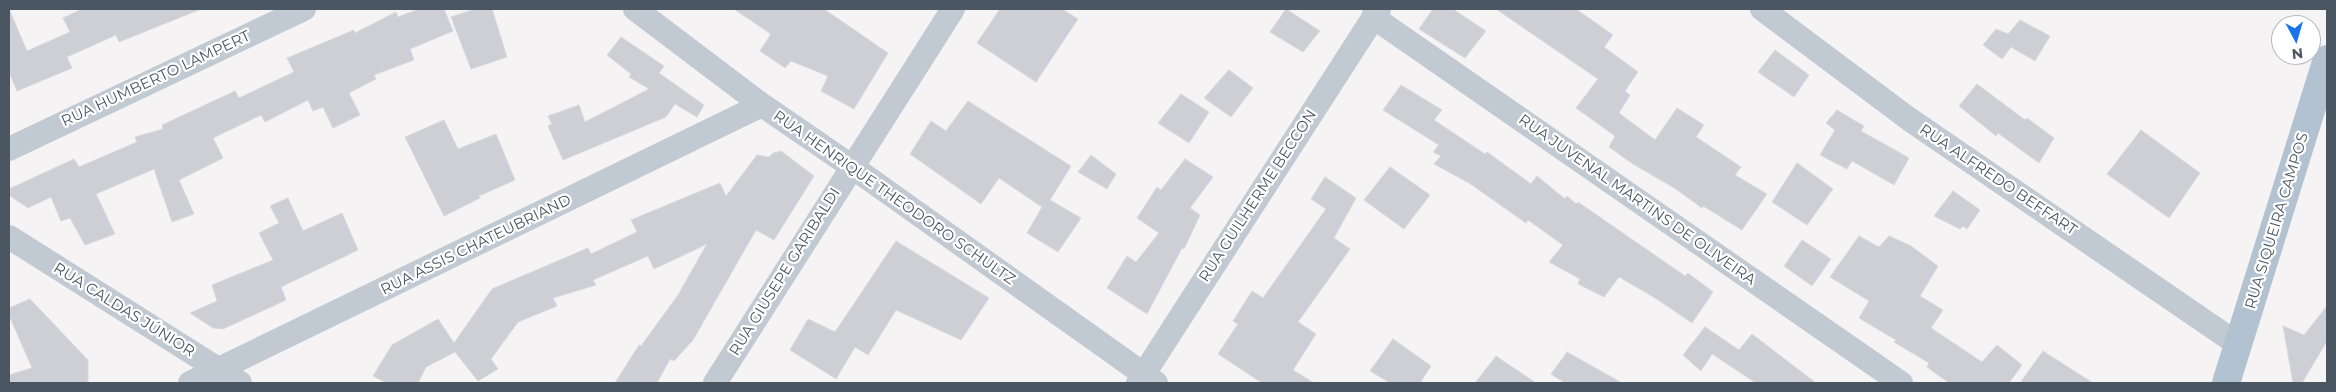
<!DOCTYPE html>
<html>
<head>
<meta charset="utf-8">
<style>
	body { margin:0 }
	#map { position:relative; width:2336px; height:392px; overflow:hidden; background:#f5f3f3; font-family:Montserrat,sans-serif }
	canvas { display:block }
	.frame { position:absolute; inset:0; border:10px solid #4a5661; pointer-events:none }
	.north { position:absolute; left:2271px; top:15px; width:50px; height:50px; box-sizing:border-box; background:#fff; border:1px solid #b7bbc0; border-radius:50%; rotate:174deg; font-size:14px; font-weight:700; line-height:20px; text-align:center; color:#4a5661 }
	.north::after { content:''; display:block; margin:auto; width:18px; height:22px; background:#1a73e8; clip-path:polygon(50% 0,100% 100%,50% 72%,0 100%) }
</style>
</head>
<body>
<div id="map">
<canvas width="2336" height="392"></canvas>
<div class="frame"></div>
<div class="north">N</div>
</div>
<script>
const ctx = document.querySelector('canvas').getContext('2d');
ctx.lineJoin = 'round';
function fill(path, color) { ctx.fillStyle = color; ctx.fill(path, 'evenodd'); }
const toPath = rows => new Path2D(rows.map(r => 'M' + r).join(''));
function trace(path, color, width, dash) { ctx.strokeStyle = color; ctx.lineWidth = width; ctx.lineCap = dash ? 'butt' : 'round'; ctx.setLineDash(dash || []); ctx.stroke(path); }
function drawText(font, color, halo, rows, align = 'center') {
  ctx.font = font + ' Montserrat,sans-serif'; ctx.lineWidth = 4.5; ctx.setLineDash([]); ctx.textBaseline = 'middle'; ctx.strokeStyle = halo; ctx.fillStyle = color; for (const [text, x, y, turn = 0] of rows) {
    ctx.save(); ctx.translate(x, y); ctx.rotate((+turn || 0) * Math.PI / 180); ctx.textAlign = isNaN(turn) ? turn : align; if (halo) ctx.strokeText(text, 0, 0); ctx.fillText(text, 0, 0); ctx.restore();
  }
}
const building = toPath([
	[9,9,27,51,70,32,63,18,82,9,201,9,119,42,116,35,67,57,72,68,17,91,9,72,9,9],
	[419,9,444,9,453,31,410,49,414,60,374,75,376,79,349,93,360,115,333,128,323,107,313,111,308,100,265,122,261,115,213,138,223,158,179,180,194,214,172,222,154,169,96,194,115,234,85,245,70,218,61,221,51,197,28,208,9,195,9,189,74,159,79,167,137,142,135,137,163,129,162,125,235,91,239,98,294,72,287,58,354,30,355,33,396,12,398,17,419,9],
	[475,9,492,9,507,57,471,69,451,17,475,9],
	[734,9,824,9,888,53,854,109,821,91,828,76,791,61,785,68,760,51,771,34,734,9],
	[1000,9,1062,9,1078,19,1036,82,977,43,1000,9],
	[1286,9,1320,31,1303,52,1270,32,1286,9],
	[1433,9,1453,9,1486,31,1465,58,1419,29,1433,9],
	[1496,9,1576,9,1613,35,1604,47,1638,72,1625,91,1630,95,1619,113,1655,140,1677,108,1704,125,1696,137,1741,167,1735,175,1767,194,1742,230,1703,206,1702,208,1676,189,1633,164,1609,147,1615,136,1576,108,1598,79,1496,9],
	[2020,20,2050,36,2035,61,2011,47,2002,59,1983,45,1996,29,2008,34,2020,20],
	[621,37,664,66,659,73,704,105,697,117,675,104,666,117,563,160,548,126,552,124,548,116,579,105,585,122,649,89,629,77,631,74,607,55,621,37],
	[1775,50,1809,75,1794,97,1758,72,1775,50],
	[1229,70,1253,88,1231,117,1204,98,1229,70],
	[1977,84,2025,120,2027,118,2054,138,2039,163,1998,133,1996,136,1959,106,1977,84],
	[1401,85,1442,110,1434,120,1485,154,1487,152,1531,184,1537,176,1565,199,1567,196,1576,204,1578,202,1685,276,1688,273,1713,292,1692,323,1657,299,1619,277,1604,297,1578,284,1580,279,1549,262,1563,245,1528,220,1526,223,1469,183,1434,164,1441,156,1433,152,1439,145,1383,110,1401,85],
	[1181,94,1209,112,1189,143,1158,123,1181,94],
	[968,101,1071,166,1050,200,1081,218,1058,252,1027,233,1042,207,999,178,981,204,910,154,931,121,946,131,968,101],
	[1837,110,1864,126,1861,131,1909,158,1894,185,1852,161,1847,169,1820,155,1835,130,1826,123,1837,110],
	[444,120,458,149,496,134,515,180,479,196,480,198,444,216,405,137,444,120],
	[2141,130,2200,173,2169,218,2107,174,2141,130],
	[781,151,814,176,774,240,756,230,693,340,674,361,670,359,657,383,615,383,639,345,641,346,678,295,707,244,654,269,648,256,593,280,596,285,553,298,557,306,518,322,491,359,498,369,478,381,455,352,426,367,418,383,387,383,373,376,392,345,438,319,454,343,492,289,588,248,591,254,637,232,631,220,720,183,726,196,757,155,769,157,773,153,781,151],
	[1091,155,1116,174,1107,189,1078,172,1091,155],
	[1185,159,1213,177,1190,208,1200,215,1184,249,1182,248,1147,314,1107,288,1127,256,1136,262,1159,233,1137,218,1157,187,1161,190,1185,159],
	[1797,163,1833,189,1807,225,1772,202,1797,163],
	[1390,167,1430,195,1404,229,1364,200,1390,167],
	[1325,177,1356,198,1334,238,1350,249,1298,322,1316,334,1293,370,1314,383,1262,383,1218,354,1238,324,1233,321,1252,291,1263,298,1326,209,1311,199,1325,177],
	[1953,191,1980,210,1967,229,1963,226,1960,229,1934,216,1953,191],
	[288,198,303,231,342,213,358,250,281,287,286,300,223,329,213,328,190,313,217,301,212,285,273,260,259,233,279,223,270,206,288,198],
	[1859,236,1879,247,1889,236,1911,246,1938,266,1920,296,1943,310,1931,328,1982,362,1997,345,2022,365,2009,383,1949,383,1927,367,1929,363,1894,342,1896,340,1859,318,1869,301,1830,277,1859,236],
	[1802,240,1831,259,1812,286,1784,266,1802,240],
	[896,241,989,298,961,340,896,310,868,355,855,347,836,379,790,350,808,319,835,332,896,241],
	[30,299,88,360,88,383,9,383,9,375,32,368,9,315,9,308,30,299],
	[2327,306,2327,341,2302,383,2293,383,2283,326,2304,335,2327,306],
	[1705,327,1739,350,1752,334,1816,383,1756,383,1712,354,1701,371,1683,355,1705,327],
	[1393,339,1431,366,1420,383,1390,383,1370,371,1393,339],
	[2043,351,2093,383,2020,383,2043,351],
	[1567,352,1622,383,1565,383,1551,374,1567,352],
	[1496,356,1536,383,1475,383,1496,356]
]);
fill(building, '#cdcfd5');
trace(building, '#d7d9de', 1);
trace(toPath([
	[635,9,762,105,851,166,1156,383],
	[1762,9,1909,119,2239,345],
	[1373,17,1901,383],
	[9,149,304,9],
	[9,237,240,383],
	[190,383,762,105],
	[715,383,953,9],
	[1138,383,1379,9]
]), '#c1cad2', 24);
trace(toPath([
	[2226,383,2327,59]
]), '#b3c2d1', 28);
drawText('15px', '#4a5661', '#fff', [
	["RUA HUMBERTO LAMPERT",156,79,-25],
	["RUA ALFREDO BEFFART",1998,180,34],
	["RUA GUILHERME BECCON",1258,196,-57],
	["RUA HENRIQUE THEODORO SCHULTZ",894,198,35],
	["RUA JUVENAL MARTINS DE OLIVEIRA",1637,200,35],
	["RUA SIQUEIRA CAMPOS",2277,221,-73],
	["RUA ASSIS CHATEUBRIAND",476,245,-26],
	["RUA GIUSEPE GARIBALDI",785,272,-58],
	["RUA CALDAS JÚNIOR",124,310,32]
]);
</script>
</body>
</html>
